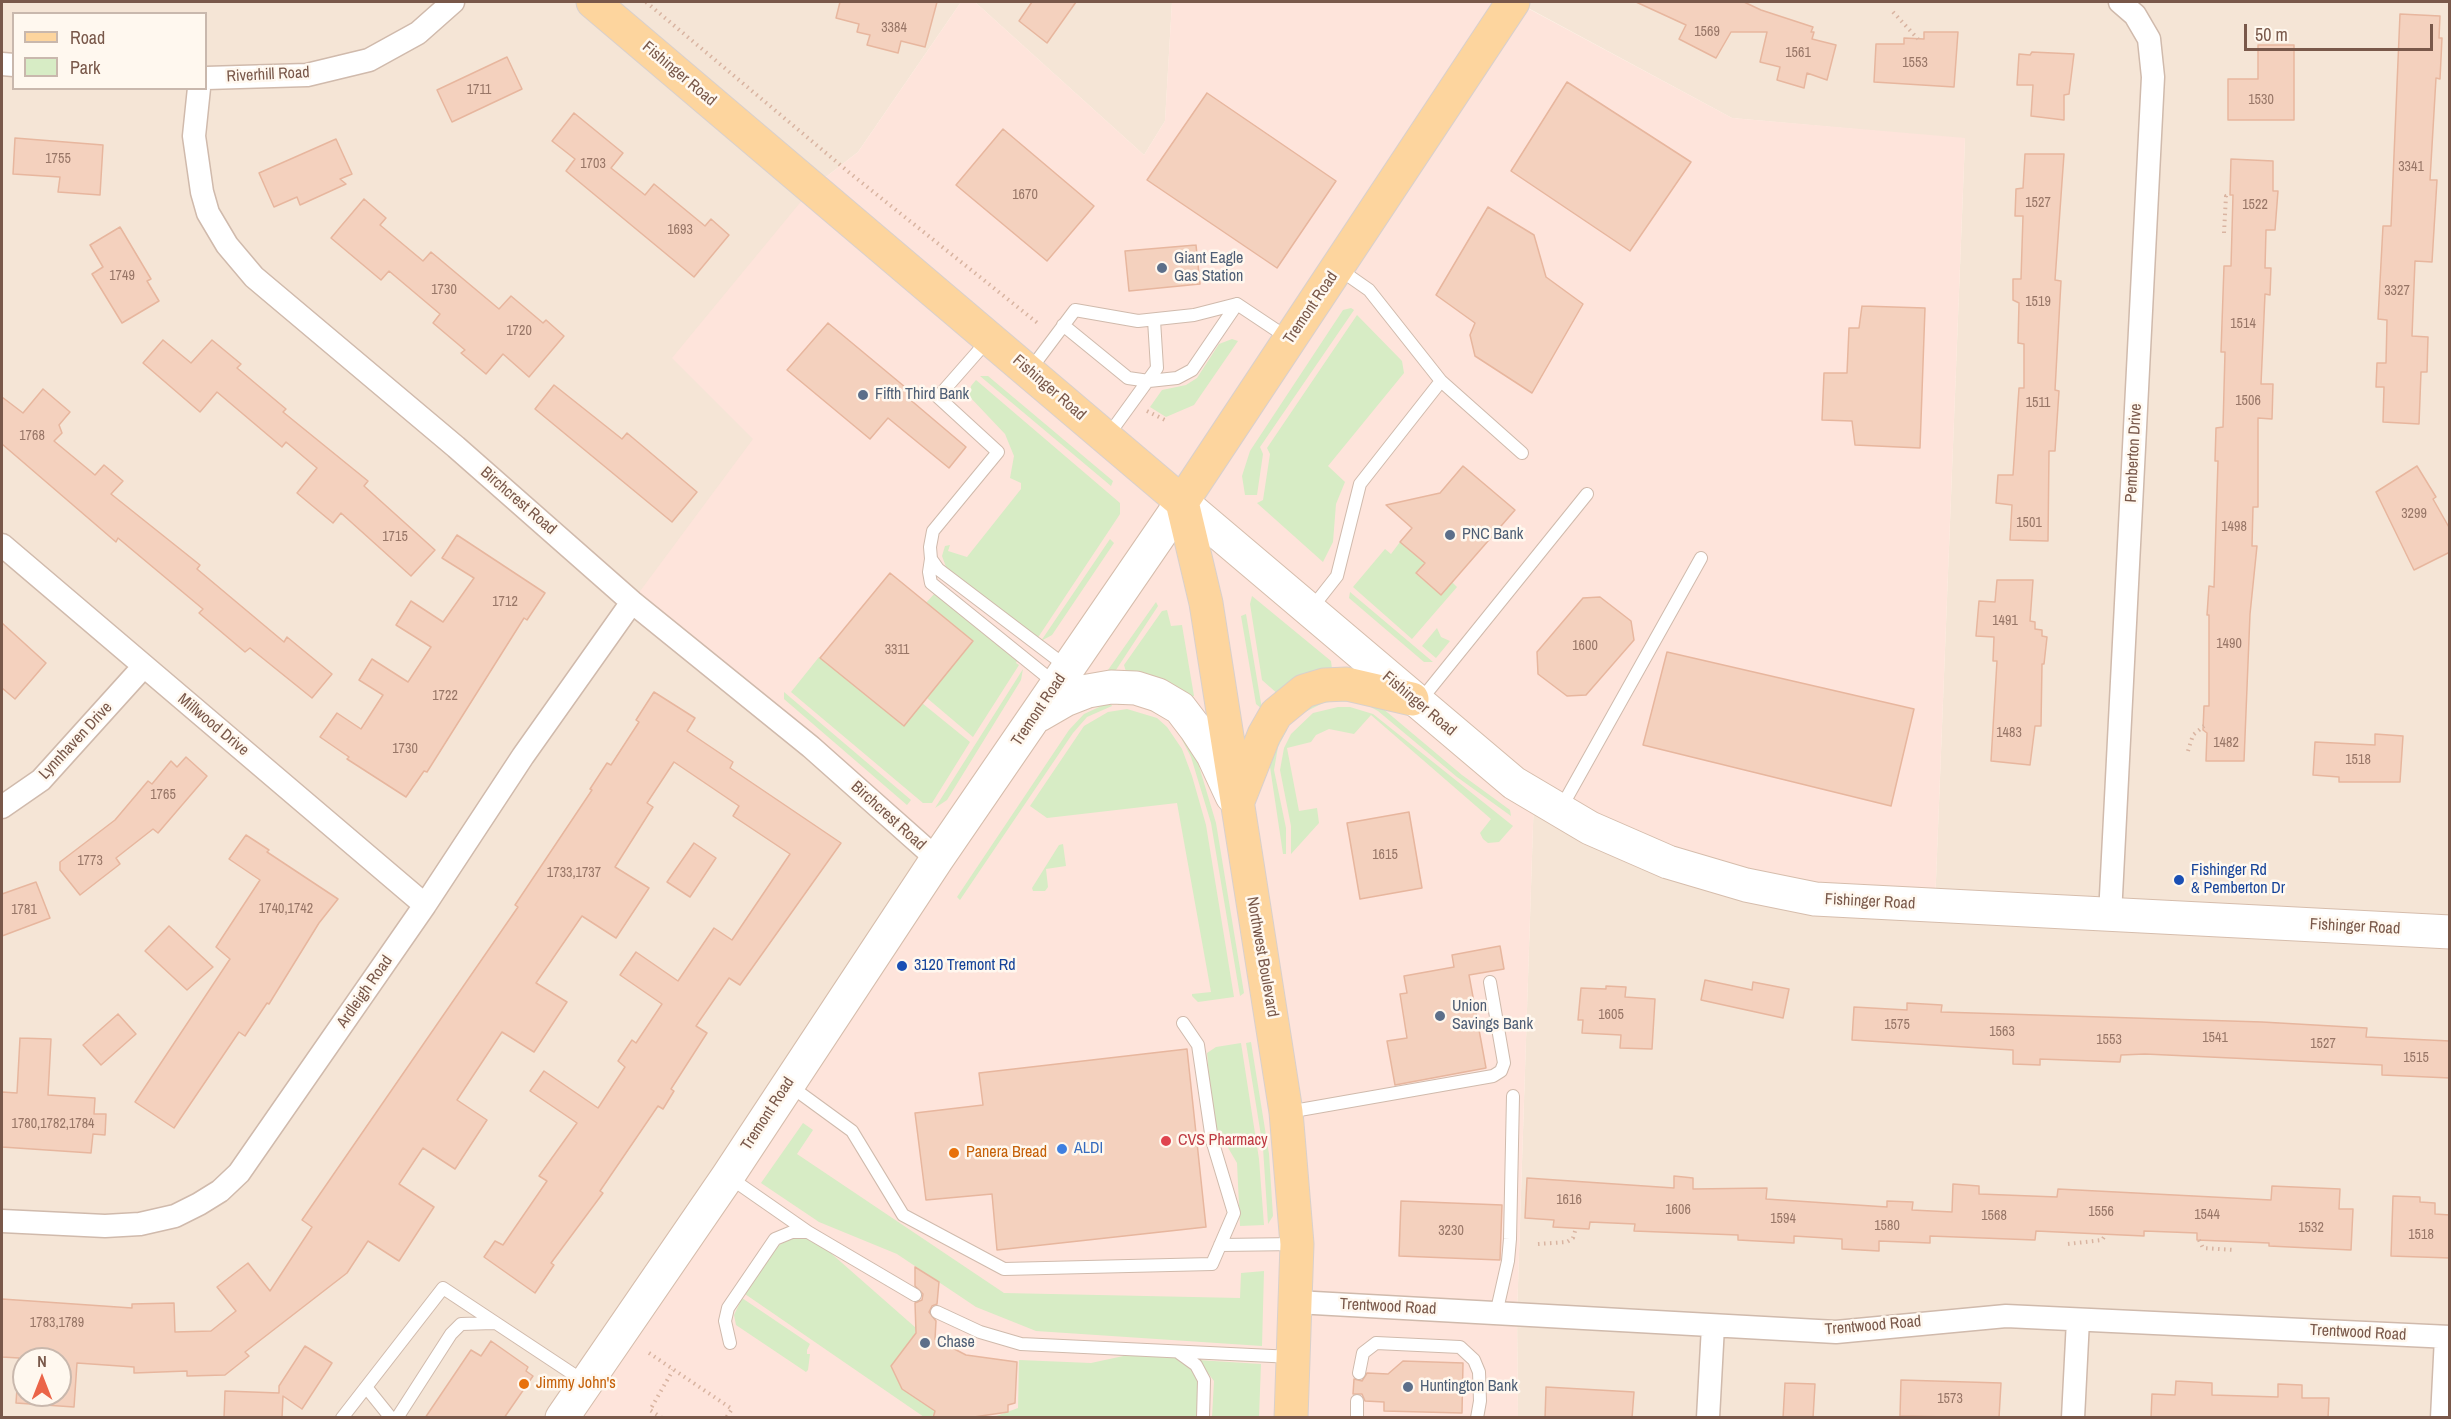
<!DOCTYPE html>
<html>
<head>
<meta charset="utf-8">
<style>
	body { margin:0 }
	#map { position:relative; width:2451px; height:1419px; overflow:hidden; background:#fdf4e8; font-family:"Archivo Narrow",sans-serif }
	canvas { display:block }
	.frame { position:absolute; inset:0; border:3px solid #79584a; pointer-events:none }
	.legend { position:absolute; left:12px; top:12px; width:195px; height:78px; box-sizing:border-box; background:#fff8ef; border:2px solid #c9b8ad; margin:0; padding:8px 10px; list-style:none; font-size:18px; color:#79584a }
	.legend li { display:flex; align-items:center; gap:12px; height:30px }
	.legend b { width:30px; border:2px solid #c9b8ad }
	.north { position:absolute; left:12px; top:1347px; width:60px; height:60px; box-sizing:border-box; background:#fff8ef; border:2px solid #c9b8ad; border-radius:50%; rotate:0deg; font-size:16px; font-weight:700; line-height:24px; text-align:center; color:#79584a }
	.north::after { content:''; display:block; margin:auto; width:21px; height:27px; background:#eb6549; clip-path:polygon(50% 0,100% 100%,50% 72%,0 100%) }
	.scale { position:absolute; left:2244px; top:24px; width:189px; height:27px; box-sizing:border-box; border:3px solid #79584a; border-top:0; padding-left:8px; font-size:18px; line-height:21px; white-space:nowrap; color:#79584a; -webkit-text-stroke:4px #fff8ef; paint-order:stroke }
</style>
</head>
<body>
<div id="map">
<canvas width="2451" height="1419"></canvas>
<div class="frame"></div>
<ul class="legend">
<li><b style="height:8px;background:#fdd59e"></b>Road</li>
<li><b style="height:16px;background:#d7ecc5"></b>Park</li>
</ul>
<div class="north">N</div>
<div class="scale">50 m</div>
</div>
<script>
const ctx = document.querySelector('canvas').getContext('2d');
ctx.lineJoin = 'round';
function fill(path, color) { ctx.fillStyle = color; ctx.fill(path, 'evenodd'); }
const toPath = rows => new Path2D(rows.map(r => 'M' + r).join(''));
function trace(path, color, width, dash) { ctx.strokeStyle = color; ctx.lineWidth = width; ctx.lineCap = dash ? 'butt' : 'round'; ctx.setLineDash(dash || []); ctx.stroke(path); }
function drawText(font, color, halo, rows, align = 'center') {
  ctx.font = font + ' "Archivo Narrow",sans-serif'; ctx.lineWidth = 5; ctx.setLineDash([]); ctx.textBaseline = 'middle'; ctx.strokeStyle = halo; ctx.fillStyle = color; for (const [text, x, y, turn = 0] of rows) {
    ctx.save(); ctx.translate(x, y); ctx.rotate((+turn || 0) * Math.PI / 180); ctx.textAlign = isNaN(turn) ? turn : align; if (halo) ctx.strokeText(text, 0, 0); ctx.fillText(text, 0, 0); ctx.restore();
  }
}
fill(toPath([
	[2,2,961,2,858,152,813,187,753,439,937,859,562,1417,2,1418],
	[14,14,206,14,206,88,14,88],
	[24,1359,60,1359,60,1395,24,1395],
	[975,2,1172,2,1165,121,1144,155],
	[1517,2,2449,2,2449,1417,1518,1417,1517,1315,1534,795,1935,905,1965,139,1732,118]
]), '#f5e5d6');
fill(toPath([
	[961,2,975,2,1144,155,1165,121,1172,2,1516,2,1732,118,1965,138,1935,905,1815,899,1534,795,1517,1315,1518,1417,562,1418,937,859,632,602,753,439,672,358,813,187,858,152]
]), '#fee4db');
fill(toPath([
	[1351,308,1354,310,1260,447,1263,454,1257,495,1245,495,1242,476,1250,451,1343,310],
	[1357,315,1402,361,1404,373,1328,466,1345,482,1336,504,1333,542,1323,562,1257,503,1263,500,1270,454,1267,448],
	[1232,339,1238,341,1194,405,1166,417,1150,407,1162,390,1186,385,1197,378,1219,344],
	[980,376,988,376,1113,481,1111,486],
	[976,380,1120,503,1120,514,1037,639,946,567,942,556,945,546,950,545,948,551,967,557,1021,489,1021,483,1010,478,1014,456,1005,434,969,396,971,386],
	[1110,539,1114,543,1052,635,1041,641],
	[1400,542,1425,563,1416,574,1441,595,1452,582,1457,587,1412,639,1353,587,1385,549,1391,554],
	[1350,592,1433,662,1424,662,1349,598],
	[935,593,1017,661,1016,663,1019,665,973,737,927,698,926,603],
	[1252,596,1331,661,1332,669,1279,695,1262,680,1250,604],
	[1156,602,1158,606,1112,676,1108,670],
	[1167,610,1171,626,1182,625,1194,696,1188,699,1127,675,1124,665,1162,611],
	[1246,614,1262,709,1256,704,1241,616],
	[1437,628,1441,637,1450,641,1436,658,1422,646],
	[819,657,904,726,922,703,970,742,932,803,923,803,791,692],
	[1023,669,1021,680,947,800,935,808],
	[784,692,911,800,907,805,784,699],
	[1339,696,1381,707,1462,775,1510,810,1511,816,1457,777,1378,711,1363,703,1336,701,1323,703,1301,714,1289,725,1286,720,1305,706],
	[1118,700,1140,701,1162,709,1180,727,1196,756,1216,823,1244,993,1240,996,1211,823,1191,757,1176,728,1168,720,1139,705,1118,705],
	[1110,702,1112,706,1087,717,1073,733,960,900,957,897,1069,730,1084,714],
	[1338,707,1350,707,1373,714,1513,826,1499,842,1488,843,1483,839,1480,833,1491,819,1371,715,1354,734,1329,729,1316,735,1311,742,1287,748,1299,811,1317,808,1319,823,1291,854,1291,826,1280,770,1284,748,1291,734,1313,713],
	[1127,709,1157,718,1167,727,1182,749,1192,776,1206,825,1234,997,1198,1002,1192,996,1192,994,1211,992,1177,803,1047,818,1030,806,1084,726,1108,712],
	[1281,728,1287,730,1278,747,1274,770,1286,828,1286,854,1283,854,1270,767,1271,752],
	[1063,844,1066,866,1046,869,1048,887,1045,891,1033,891,1032,888,1059,845],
	[1251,1042,1269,1154,1273,1216,1268,1224,1263,1148,1246,1043],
	[1241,1043,1259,1159,1264,1225,1240,1226,1237,1163,1213,1122,1207,1053,1216,1047],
	[803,1123,813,1130,797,1154,1004,1293,1240,1298,1241,1273,1264,1271,1262,1346,1036,1331,976,1307,897,1254,819,1222,761,1183],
	[792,1237,808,1237,825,1248,916,1328,915,1334,891,1366,902,1389,935,1411,932,1417,924,1417,745,1294,778,1246],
	[742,1298,810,1344,807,1350,807,1354,810,1354,808,1370,806,1372,736,1325,734,1315],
	[1128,1355,1176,1358,1189,1363,1199,1380,1198,1417,991,1418,1018,1408,1019,1360,1091,1363],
	[1198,1360,1261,1364,1259,1417,1212,1417,1214,1381]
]), '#d7ecc5');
const building = toPath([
	[840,2,937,2,925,47,901,41,898,53,867,45,870,35,857,32,859,24,836,18,840,2],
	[1032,2,1076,2,1047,43,1019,21,1032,2],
	[1636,2,1744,2,1761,10,1813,27,1811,32,1814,32,1812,39,1836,45,1827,80,1807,73,1804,88,1777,80,1780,67,1760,62,1767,32,1731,32,1716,58,1679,39,1686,25,1636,2],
	[2400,14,2440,16,2439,38,2442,38,2440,79,2436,78,2430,180,2437,180,2432,262,2415,261,2412,336,2428,337,2427,372,2421,372,2419,424,2383,422,2384,387,2376,387,2377,363,2386,363,2387,320,2378,319,2383,226,2391,226,2400,14],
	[1924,32,1958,32,1954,87,1874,82,1876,44,1904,44,1904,38,1924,39,1924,32],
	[2258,45,2294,45,2294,120,2228,120,2228,79,2258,79,2258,45],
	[2032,52,2074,54,2069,94,2064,95,2064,120,2031,116,2033,85,2017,85,2019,54,2030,55,2032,52],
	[507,57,522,89,452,122,437,90,507,57],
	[1567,82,1691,162,1630,251,1511,171,1567,82],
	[1207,93,1336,181,1277,268,1147,180,1207,93],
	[574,113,623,153,611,168,645,195,654,184,705,226,711,219,729,235,694,277,566,171,575,159,552,141,574,113],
	[1003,129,1094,206,1047,261,956,185,1003,129],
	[15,138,103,145,100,195,58,192,60,177,13,174,15,138],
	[336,139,352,174,340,179,346,184,300,205,297,197,274,207,259,173,336,139],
	[2025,154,2064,154,2055,280,2061,281,2055,390,2059,391,2055,451,2049,451,2048,541,2010,540,2012,505,1996,503,1998,475,2013,475,2019,388,2024,388,2024,344,2018,343,2019,303,2013,300,2013,279,2021,279,2023,216,2015,216,2016,189,2023,188,2025,154],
	[2231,159,2273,161,2273,191,2278,191,2275,230,2266,230,2265,268,2271,268,2270,295,2265,294,2261,384,2273,384,2272,419,2258,418,2258,507,2253,507,2252,546,2257,546,2250,614,2244,761,2206,761,2207,733,2203,730,2204,706,2209,706,2209,615,2207,615,2209,586,2214,587,2218,461,2215,461,2216,428,2223,427,2225,352,2221,352,2224,266,2231,266,2233,195,2230,195,2231,159],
	[364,199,386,218,380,225,423,261,431,252,499,309,511,296,543,323,546,320,564,336,529,377,503,354,486,374,461,353,465,350,433,323,440,314,389,271,381,280,331,238,364,199],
	[1488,207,1534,235,1546,277,1583,304,1532,393,1475,356,1470,335,1475,323,1436,295,1488,207],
	[120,227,151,279,147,281,159,301,122,323,92,274,103,267,90,245,120,227],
	[1196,245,1200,284,1129,291,1125,251,1196,245],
	[1862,306,1925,308,1920,448,1855,445,1852,421,1822,420,1824,373,1847,373,1849,328,1859,328,1862,306],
	[828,323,911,392,907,397,966,447,949,468,888,418,870,439,787,370,828,323],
	[163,340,191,363,212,340,241,364,237,368,286,409,283,412,368,481,364,486,435,550,411,576,341,513,333,523,297,493,317,468,286,442,282,447,217,392,200,412,143,363,163,340],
	[554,385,622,439,627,433,697,492,672,522,535,409,554,385],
	[43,389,70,412,59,425,62,433,54,441,95,475,104,465,123,481,111,494,200,565,197,569,284,642,287,637,332,674,312,698,250,648,245,652,199,613,203,609,118,538,116,542,2,444,2,397,23,413,43,389],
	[1463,466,1515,510,1441,595,1416,573,1425,563,1400,542,1412,528,1386,505,1440,493,1463,466],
	[2417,466,2436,497,2433,499,2450,529,2450,552,2414,570,2376,492,2417,466],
	[457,535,545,593,527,620,524,618,427,772,424,771,406,797,347,759,349,757,320,737,337,713,361,729,383,695,359,680,372,659,408,682,431,647,396,625,411,601,443,622,474,578,442,558,457,535],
	[890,573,973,641,904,726,820,658,890,573],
	[1997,580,2033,580,2030,621,2035,622,2035,629,2042,630,2042,636,2047,637,2044,664,2042,664,2041,726,2035,726,2030,765,1991,761,1997,661,1993,661,1994,637,1976,636,1979,601,1995,602,1997,580],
	[1600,597,1631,621,1634,640,1586,695,1567,696,1538,674,1537,652,1583,598,1600,597],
	[2,623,46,663,15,699,2,688,2,623],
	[1667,652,1914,709,1891,806,1643,745,1667,652],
	[654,692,695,718,687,731,733,762,730,768,841,843,740,985,729,978,696,1026,707,1033,671,1089,674,1091,663,1109,658,1106,600,1191,603,1193,551,1263,554,1265,535,1293,484,1257,495,1241,503,1245,547,1181,539,1176,577,1123,530,1091,544,1071,598,1108,625,1067,618,1061,632,1040,636,1043,662,1004,620,975,636,952,678,981,714,928,732,940,790,854,733,816,739,806,674,762,647,803,653,807,615,867,649,888,616,938,582,916,536,983,567,1002,534,1052,502,1032,457,1100,487,1120,455,1169,423,1148,399,1184,434,1207,399,1261,368,1241,347,1273,245,1352,249,1356,225,1375,187,1376,187,1371,134,1373,134,1367,77,1363,74,1407,16,1403,19,1358,2,1357,2,1299,132,1308,132,1304,174,1303,175,1332,211,1331,236,1311,217,1287,248,1263,270,1291,312,1227,302,1220,518,907,515,905,592,790,590,789,607,763,611,765,639,722,636,720,654,692],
	[24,1359,60,1359,60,1395,24,1395,24,1359],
	[2375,734,2403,736,2400,782,2339,782,2339,777,2313,775,2315,742,2375,745,2375,734],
	[186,757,207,776,158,833,153,829,116,858,120,864,80,895,60,870,60,862,115,820,148,781,152,784,171,761,177,767,186,757],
	[1409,812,1422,888,1360,899,1347,823,1409,812],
	[246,835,269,850,267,852,338,899,319,923,269,1004,267,1003,245,1036,239,1032,174,1128,135,1102,230,959,216,947,260,880,229,859,246,835],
	[694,843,716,858,690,897,667,882,694,843],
	[36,882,50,918,2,936,2,894,36,882],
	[169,926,213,967,187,990,145,951,169,926],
	[1500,946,1504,969,1469,975,1486,1068,1395,1085,1387,1041,1407,1038,1400,994,1407,993,1404,976,1454,967,1452,955,1500,946],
	[1705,980,1752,990,1753,982,1789,989,1783,1018,1701,1000,1705,980],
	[1606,986,1626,987,1625,997,1655,999,1652,1049,1620,1048,1621,1035,1582,1033,1583,1020,1578,1020,1581,988,1606,989,1606,986],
	[1907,1003,1942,1005,1941,1012,2262,1022,2367,1028,2366,1037,2450,1041,2450,1078,2382,1075,2382,1065,2145,1054,2121,1055,2120,1062,2040,1059,2040,1065,2013,1064,2013,1050,1852,1040,1854,1007,1907,1010,1907,1003],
	[118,1014,136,1034,101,1065,83,1045,118,1014],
	[20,1038,51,1039,48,1095,95,1098,94,1114,106,1114,105,1135,93,1134,91,1153,2,1147,2,1092,17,1093,20,1038],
	[1187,1049,1206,1227,997,1250,992,1194,926,1200,915,1113,983,1105,979,1073,1187,1049],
	[1674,1176,1693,1178,1693,1189,1767,1188,1766,1199,1887,1207,1887,1201,1913,1202,1912,1210,1952,1212,1953,1184,1979,1186,1979,1194,2057,1197,2058,1189,2271,1200,2272,1186,2340,1189,2339,1209,2353,1209,2351,1250,2269,1246,2269,1243,2197,1240,2197,1233,2144,1231,2144,1236,2036,1231,2035,1240,1930,1236,1930,1243,1879,1241,1879,1251,1842,1249,1842,1239,1794,1236,1794,1243,1738,1240,1738,1235,1634,1231,1635,1224,1590,1222,1589,1229,1553,1227,1554,1220,1525,1218,1527,1178,1674,1188,1674,1176],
	[2393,1196,2420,1197,2420,1202,2435,1203,2435,1214,2450,1215,2450,1258,2391,1256,2393,1196],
	[1401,1201,1502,1205,1500,1260,1399,1256,1401,1201],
	[915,1267,939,1282,937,1304,932,1306,929,1312,936,1321,935,1339,966,1355,1017,1362,1015,1403,1008,1405,1008,1412,967,1418,933,1418,935,1411,902,1389,891,1366,916,1333,915,1303,922,1300,923,1294,915,1286,915,1267],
	[491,1341,528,1367,526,1371,533,1376,504,1418,425,1418,471,1350,481,1356,491,1341],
	[305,1346,332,1363,302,1409,283,1396,282,1418,224,1418,225,1391,279,1393,279,1386,305,1346],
	[1403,1361,1463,1363,1462,1413,1384,1411,1384,1402,1365,1401,1362,1394,1353,1394,1354,1379,1362,1381,1367,1373,1388,1374,1403,1361],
	[1901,1380,2001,1383,1999,1418,1900,1416,1901,1380],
	[2176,1381,2212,1383,2212,1395,2278,1397,2278,1384,2302,1385,2302,1398,2329,1398,2328,1418,2151,1418,2152,1394,2175,1395,2176,1381],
	[1785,1383,1815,1384,1813,1418,1783,1418,1785,1383],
	[1546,1387,1634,1392,1632,1418,1545,1418,1546,1387]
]);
fill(building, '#f4d1be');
trace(building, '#e7b69e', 1.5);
const lane = toPath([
	[1063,325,1128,378,1149,381,1177,378,1192,370,1237,304],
	[988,340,938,397,998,452,933,531,930,547,931,559,938,569,1067,667],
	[1030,370,1075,310,1138,321,1194,315,1237,304,1288,338],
	[1441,381,1522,453],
	[1107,437,1157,368,1154,320],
	[931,559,929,572,931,583,1056,684],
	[1311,609,1337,576,1360,484,1441,381,1369,290,1339,269],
	[1420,701,1587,494],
	[1561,808,1701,558],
	[789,1085,852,1131,903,1215,1004,1269,1212,1264,1234,1213,1212,1140,1198,1045,1183,1023],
	[1288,1112,1493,1076,1501,1071,1504,1063,1490,982],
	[729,1177,808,1232,915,1295],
	[1220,1245,1297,1244],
	[937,1312,980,1332,1021,1344,1293,1357],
	[1496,1314,1508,1261,1510,1239,1513,1096],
	[730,1343,725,1321,728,1308,775,1239,792,1232,808,1232],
	[1178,1352,1196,1365,1204,1380,1203,1418],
	[1359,1373,1363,1353,1376,1343,1460,1347,1474,1360,1479,1372,1480,1401,1477,1418],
	[366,1387,391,1418],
	[342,1418,443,1288,585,1382],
	[397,1418,451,1334,461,1324,494,1323],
	[1357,1418,1357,1401]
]);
const street = toPath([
	[2,64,14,65],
	[206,78,307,75,369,60,418,33,453,2],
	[199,88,194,136,202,192,208,213,227,245,254,277,456,447,632,602,811,747,937,859],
	[2,545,425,905],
	[2,807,41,780,144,666],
	[2110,915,2153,77,2149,39,2135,15,2120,2],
	[2,1221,105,1226,140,1224,175,1216,199,1204,220,1191,239,1173,425,905,523,756,632,602],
	[1296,1302,1836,1332,2006,1316,2450,1337],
	[1708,1418,1713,1326],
	[2073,1418,2078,1320],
	[2442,1418,2446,1337]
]);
const secondary = toPath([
	[1039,715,1065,700,1088,691,1111,687,1136,688,1158,695,1180,708,1196,729,1213,755,1232,796],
	[562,1418,728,1176,937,859,1182,502,1514,783,1590,828,1668,862,1746,885,1815,899,2450,932]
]);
const primary = toPath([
	[593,2,1182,502],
	[1182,502,1206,603,1286,1112,1297,1244,1291,1418],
	[1182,502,1513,2],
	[1238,801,1264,735,1276,714,1304,691,1324,685,1347,684,1412,699]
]);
trace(lane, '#d0baac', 14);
trace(street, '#d0baac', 25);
trace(secondary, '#d6bdac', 35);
trace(primary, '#d9d0cc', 35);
trace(toPath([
	[646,2,851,174,1040,325],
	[1893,12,1918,39],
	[2224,233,2226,196,2230,195],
	[1147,411,1165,420],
	[2188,751,2193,735,2204,726],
	[2199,1240,2203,1248,2234,1250],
	[1538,1244,1567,1242,1573,1238,1576,1228],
	[2068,1244,2102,1240,2106,1234],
	[649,1353,732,1409,726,1418],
	[662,1418,650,1410,673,1370]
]), '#d9b4a1', 4, [1.5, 4.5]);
trace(lane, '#fff', 12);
trace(street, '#fff', 22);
trace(secondary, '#fff', 33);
trace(primary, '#fdd59e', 33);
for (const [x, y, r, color] of [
	[1162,268,6,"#5c6f8a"],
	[863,395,6,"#5c6f8a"],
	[1450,535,6,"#5c6f8a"],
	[2179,880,6,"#1a4fb4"],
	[902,966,6,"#1a4fb4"],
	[1440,1016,6,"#5c6f8a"],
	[1166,1141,6,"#e0444e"],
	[1062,1149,6,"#3f7fe0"],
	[954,1153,6,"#e8710a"],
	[925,1343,6,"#5c6f8a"],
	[524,1384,6,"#e8710a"],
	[1408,1387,6,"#5c6f8a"]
]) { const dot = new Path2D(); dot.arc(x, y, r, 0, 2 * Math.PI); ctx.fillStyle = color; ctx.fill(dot); trace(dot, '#fff8ef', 2); }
drawText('14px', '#987667', null, [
	["3384",894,28],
	["1569",1707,32],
	["1561",1798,53],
	["1553",1915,63],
	["1711",479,90],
	["1530",2261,100],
	["1755",58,159],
	["1703",593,164],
	["3341",2411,167],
	["1670",1025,195],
	["1527",2038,203],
	["1522",2255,205],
	["1693",680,230],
	["1749",122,276],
	["1730",444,290],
	["3327",2397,291],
	["1519",2038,302],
	["1514",2243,324],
	["1720",519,331],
	["1506",2248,401],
	["1511",2038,403],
	["1768",32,436],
	["3299",2414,514],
	["1501",2029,523],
	["1498",2234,527],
	["1715",395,537],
	["1712",505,602],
	["1491",2005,621],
	["1490",2229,644],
	["1600",1585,646],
	["3311",897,650],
	["1722",445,696],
	["1483",2009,733],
	["1482",2226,743],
	["1730",405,749],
	["1518",2358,760],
	["1765",163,795],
	["1615",1385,855],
	["1773",90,861],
	["1733,1737",574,873],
	["1740,1742",286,909],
	["1781",24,910],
	["1605",1611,1015],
	["1575",1897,1025],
	["1563",2002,1032],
	["1541",2215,1038],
	["1553",2109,1040],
	["1527",2323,1044],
	["1515",2416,1058],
	["1780,1782,1784",53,1124],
	["1616",1569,1200],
	["1606",1678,1210],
	["1556",2101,1212],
	["1544",2207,1215],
	["1568",1994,1216],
	["1594",1783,1219],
	["1580",1887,1226],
	["1532",2311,1228],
	["3230",1451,1231],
	["1518",2421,1235],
	["1783,1789",57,1323],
	["1573",1950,1399]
]);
drawText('16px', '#79584a', '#fff8ef', [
	["Fishinger Road",679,74,40],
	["Riverhill Road",268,75,-3],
	["Tremont Road",1311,308,-56],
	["Fishinger Road",1049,388,41],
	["Pemberton Drive",2134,453,-87],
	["Birchcrest Road",518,501,41],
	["Fishinger Road",1419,704,40],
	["Tremont Road",1039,710,-56],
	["Millwood Drive",213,725,40],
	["Lynnhaven Drive",76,741,-47],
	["Birchcrest Road",888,816,42],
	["Fishinger Road",1870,902,3],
	["Fishinger Road",2355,927,3],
	["Northwest Boulevard",1262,957,80],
	["Ardleigh Road",365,992,-55],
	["Tremont Road",768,1114,-57],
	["Trentwood Road",1388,1307,3],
	["Trentwood Road",1873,1326,-5],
	["Trentwood Road",2358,1333,3]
]);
drawText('16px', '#4e5e75', '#fff8ef', [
	["Giant Eagle",1174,259],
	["Gas Station",1174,277],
	["Fifth Third Bank",875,395],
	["PNC Bank",1462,535],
	["Union",1452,1007],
	["Savings Bank",1452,1025],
	["Chase",937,1343],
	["Huntington Bank",1420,1387]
], 'left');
drawText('16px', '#164399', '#fff8ef', [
	["Fishinger Rd",2191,871],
	["& Pemberton Dr",2191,889],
	["3120 Tremont Rd",914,966]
], 'left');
drawText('16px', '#be3a42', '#fff8ef', [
	["CVS Pharmacy",1178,1141]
], 'left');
drawText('16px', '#366cbe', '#fff8ef', [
	["ALDI",1074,1149]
], 'left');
drawText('16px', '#c56008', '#fff8ef', [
	["Panera Bread",966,1153],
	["Jimmy John's",536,1384]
], 'left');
</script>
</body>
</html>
